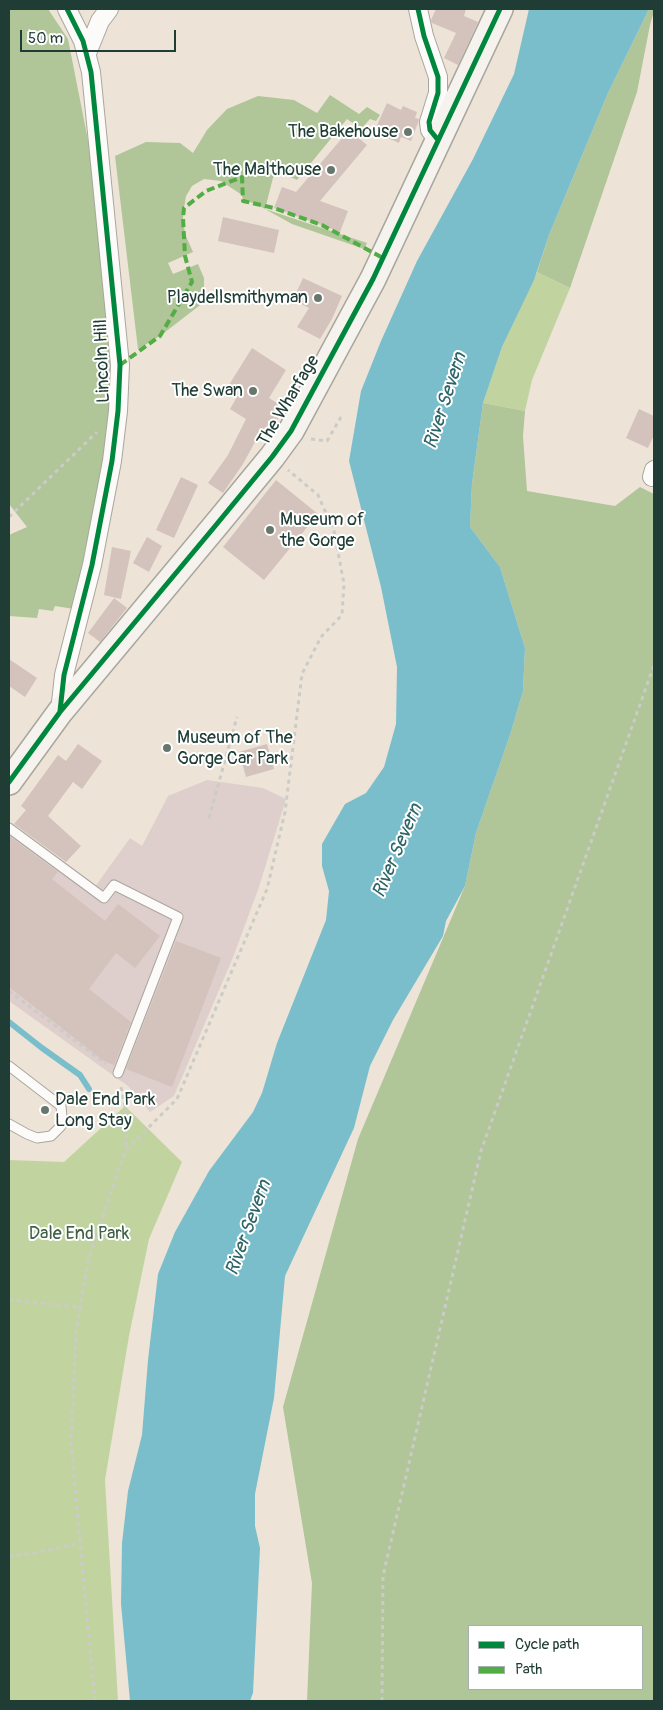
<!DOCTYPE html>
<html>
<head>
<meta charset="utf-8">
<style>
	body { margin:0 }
	#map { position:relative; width:663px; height:1710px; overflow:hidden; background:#ede4d7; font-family:Pangolin,sans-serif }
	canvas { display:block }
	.frame { position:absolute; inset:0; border:10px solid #1f3d34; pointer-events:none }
	.legend { position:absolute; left:468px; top:1625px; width:175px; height:65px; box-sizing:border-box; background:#fff; border:1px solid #a5b1ae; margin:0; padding:6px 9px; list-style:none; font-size:15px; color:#1f3d34 }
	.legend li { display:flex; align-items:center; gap:10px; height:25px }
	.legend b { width:25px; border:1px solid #a5b1ae }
	.scale { position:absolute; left:20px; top:30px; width:156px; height:22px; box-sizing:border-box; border:2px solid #1f3d34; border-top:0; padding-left:6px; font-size:15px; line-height:18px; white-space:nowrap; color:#1f3d34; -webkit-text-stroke:4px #fff; paint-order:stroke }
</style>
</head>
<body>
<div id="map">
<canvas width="663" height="1710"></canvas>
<div class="frame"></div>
<ul class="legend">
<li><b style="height:6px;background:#00873e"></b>Cycle path</li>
<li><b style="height:6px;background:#52ad45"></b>Path</li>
</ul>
<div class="scale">50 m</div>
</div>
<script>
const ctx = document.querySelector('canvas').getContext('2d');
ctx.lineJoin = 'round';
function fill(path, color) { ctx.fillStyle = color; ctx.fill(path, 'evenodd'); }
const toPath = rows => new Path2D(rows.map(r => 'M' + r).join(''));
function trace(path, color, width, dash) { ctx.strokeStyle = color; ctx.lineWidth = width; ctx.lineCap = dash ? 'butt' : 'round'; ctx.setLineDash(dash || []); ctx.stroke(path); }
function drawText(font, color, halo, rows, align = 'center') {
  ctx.font = font + ' Pangolin,sans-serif'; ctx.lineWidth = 4; ctx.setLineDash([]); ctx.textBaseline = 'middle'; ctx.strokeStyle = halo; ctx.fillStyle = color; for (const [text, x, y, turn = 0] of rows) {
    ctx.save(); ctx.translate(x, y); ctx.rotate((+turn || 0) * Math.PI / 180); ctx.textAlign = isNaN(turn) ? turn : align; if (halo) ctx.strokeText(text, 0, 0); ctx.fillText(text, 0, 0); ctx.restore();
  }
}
fill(toPath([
	[207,780,263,788,286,799,259,887,234,955,174,1096,150,1112,128,1086,9,1001,9,829,92,891,130,838,142,846,168,796]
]), '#decfcd');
fill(toPath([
	[537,272,570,288,532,380,525,411,483,403,502,347],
	[125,1106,182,1162,149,1239,129,1336,105,1480,118,1701,9,1701,9,1160,64,1162]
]), '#c1d4a0');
fill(toPath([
	[9,9,48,9,68,39,96,181,117,385,107,468,74,609,55,606,53,611,39,609,37,618,9,616,9,535,27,527,9,504],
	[649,9,654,9,654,11,650,25,637,92,570,288,537,272,549,235,608,93],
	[330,95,359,114,367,107,380,115,376,121,370,119,361,129,347,119,297,180,275,170,265,209,367,243,364,249,292,224,254,203,243,201,242,195,221,181,204,179,192,186,186,196,184,208,183,218,185,234,193,252,168,263,173,274,198,264,204,278,204,302,160,336,138,349,115,156,146,142,180,143,193,153,207,130,227,109,258,96,294,100,317,113],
	[483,403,525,411,523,436,527,491,615,506,640,487,654,494,654,1701,307,1701,312,1583,283,1407,358,1139,465,886,476,833,511,732,523,691,525,648,500,567,470,527,472,484],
	[469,1626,642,1626,642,1689,469,1689]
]), '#b0c598');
fill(toPath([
	[529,9,649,9,608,93,549,235,534,280,502,347,483,403,472,484,470,527,500,567,525,648,523,691,511,732,476,833,465,886,446,921,443,936,393,1020,370,1066,354,1128,285,1276,274,1398,255,1494,255,1526,260,1548,253,1693,250,1701,130,1701,121,1604,122,1543,128,1491,142,1435,148,1360,158,1274,175,1232,209,1171,253,1112,262,1093,277,1043,326,920,329,891,322,866,322,844,345,804,366,793,384,767,396,724,397,667,381,587,349,461,361,391,381,341,417,261,473,159,514,74]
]), '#7abecc');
trace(toPath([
	[9,1022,42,1048,80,1075,89,1089]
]), '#7abecc', 6);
fill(toPath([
	[436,9,466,9,464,16,478,22,458,65,444,58,456,33,432,23,431,20],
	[387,103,401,110,403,106,417,112,415,118,419,119,418,123,411,141,401,137,399,143,374,132],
	[349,130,367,145,320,201,348,211,340,232,274,208,282,187,296,192],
	[223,217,279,230,274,253,218,241],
	[303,278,342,296,332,319,320,339,297,327,309,308,293,300],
	[252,348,286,370,269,398,285,408,269,433,262,429,243,464,223,493,208,483,228,455,246,419,230,409,238,395,227,388],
	[639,409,654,416,654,435,648,448,626,438],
	[181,477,198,485,174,538,156,530],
	[276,480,318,514,264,580,223,547],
	[147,537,162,546,149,572,133,563],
	[112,547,131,551,121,599,104,595],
	[114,598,127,608,100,642,88,633],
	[9,659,37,678,25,697,9,686],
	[78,744,102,761,82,789,73,782,48,816,81,846,66,862,14,824,26,810,21,806,58,755,66,761],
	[267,744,274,769,246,777,239,752],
	[9,836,58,872,52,879,105,921,118,904,160,936,135,968,116,953,89,989,131,1022,114,1065,104,1061,9,987],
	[176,941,221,958,172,1087,126,1069]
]), '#d4c2bc');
const lane = toPath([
	[9,828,104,898,114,885,178,917,118,1073],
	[9,1066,61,1106,62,1117,61,1126,51,1136,37,1138,27,1134,9,1124]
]);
const street = toPath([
	[418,9,424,36,438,77,438,93,429,122,430,130,438,140],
	[87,53,100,21,109,9],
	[652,477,654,470],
	[60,712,64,675,92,565,112,461,118,411,120,365,91,72,83,41,67,9]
]);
const secondary = toPath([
	[9,782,60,712,216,525,272,457,291,431,373,279,500,9]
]);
trace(lane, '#a8a69e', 11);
trace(street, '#a8a69e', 20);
trace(secondary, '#a8a69e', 28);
trace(toPath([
	[311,439,327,441,341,417],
	[9,517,97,432],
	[209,818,237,717],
	[9,991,106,1064],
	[121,1087,128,1122,125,1150],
	[9,1300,80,1307],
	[9,1556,30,1554,80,1543],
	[95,1701,71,1445,76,1332,80,1307,88,1261,125,1151,177,1099,267,889,285,812,302,674,321,637,342,615,344,584,334,531,318,495,288,470],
	[382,1701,383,1576,481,1151,654,665]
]), '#cbcbc8', 3, [4, 4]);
trace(lane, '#fcfbf9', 9);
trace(street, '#fcfbf9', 18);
trace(secondary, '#f6f2ee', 25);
trace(toPath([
	[120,365,160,336,192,282,185,256,183,218,184,208,206,191,242,177,243,201,274,208,322,225,383,258]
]), '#52ad45', 4, [8, 4]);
trace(toPath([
	[418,9,424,36,438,77,438,93,429,122,430,130,438,140],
	[60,711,64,675,92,565,112,461,118,411,120,365,91,72,83,41,67,9],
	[9,782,60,712,216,525,272,457,291,431,373,279,500,9]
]), '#00873e', 5);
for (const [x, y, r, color] of [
	[408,132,5,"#67776d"],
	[331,170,5,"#67776d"],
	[318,298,5,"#67776d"],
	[253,391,5,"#67776d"],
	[270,530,5,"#67776d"],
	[167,748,5,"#67776d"],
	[45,1110,5,"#67776d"]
]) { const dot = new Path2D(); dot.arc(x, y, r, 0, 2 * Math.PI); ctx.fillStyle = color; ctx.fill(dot); trace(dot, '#fff', 2); }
drawText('18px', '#1f3d34', '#fff', [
	["The Bakehouse",398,132],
	["The Malthouse",321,170],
	["Playdellsmithyman",308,298],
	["The Swan",243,391],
	["Museum of",280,520,"left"],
	["the Gorge",280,541,"left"],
	["Museum of The",177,738,"left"],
	["Gorge Car Park",177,759,"left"],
	["Dale End Park",55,1100,"left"],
	["Long Stay",55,1121,"left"]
], 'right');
drawText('18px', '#1f3d34', '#fff', [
	["Lincoln Hill",103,361,-92],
	["The Wharfage",289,401,-59]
]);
drawText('18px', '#3e6044', '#fff', [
	["Dale End Park",79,1234]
]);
drawText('italic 19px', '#2d6567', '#fff', [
	["River Severn",446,401,-72],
	["River Severn",398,851,-67],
	["River Severn",249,1228,-70]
]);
</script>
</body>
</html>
